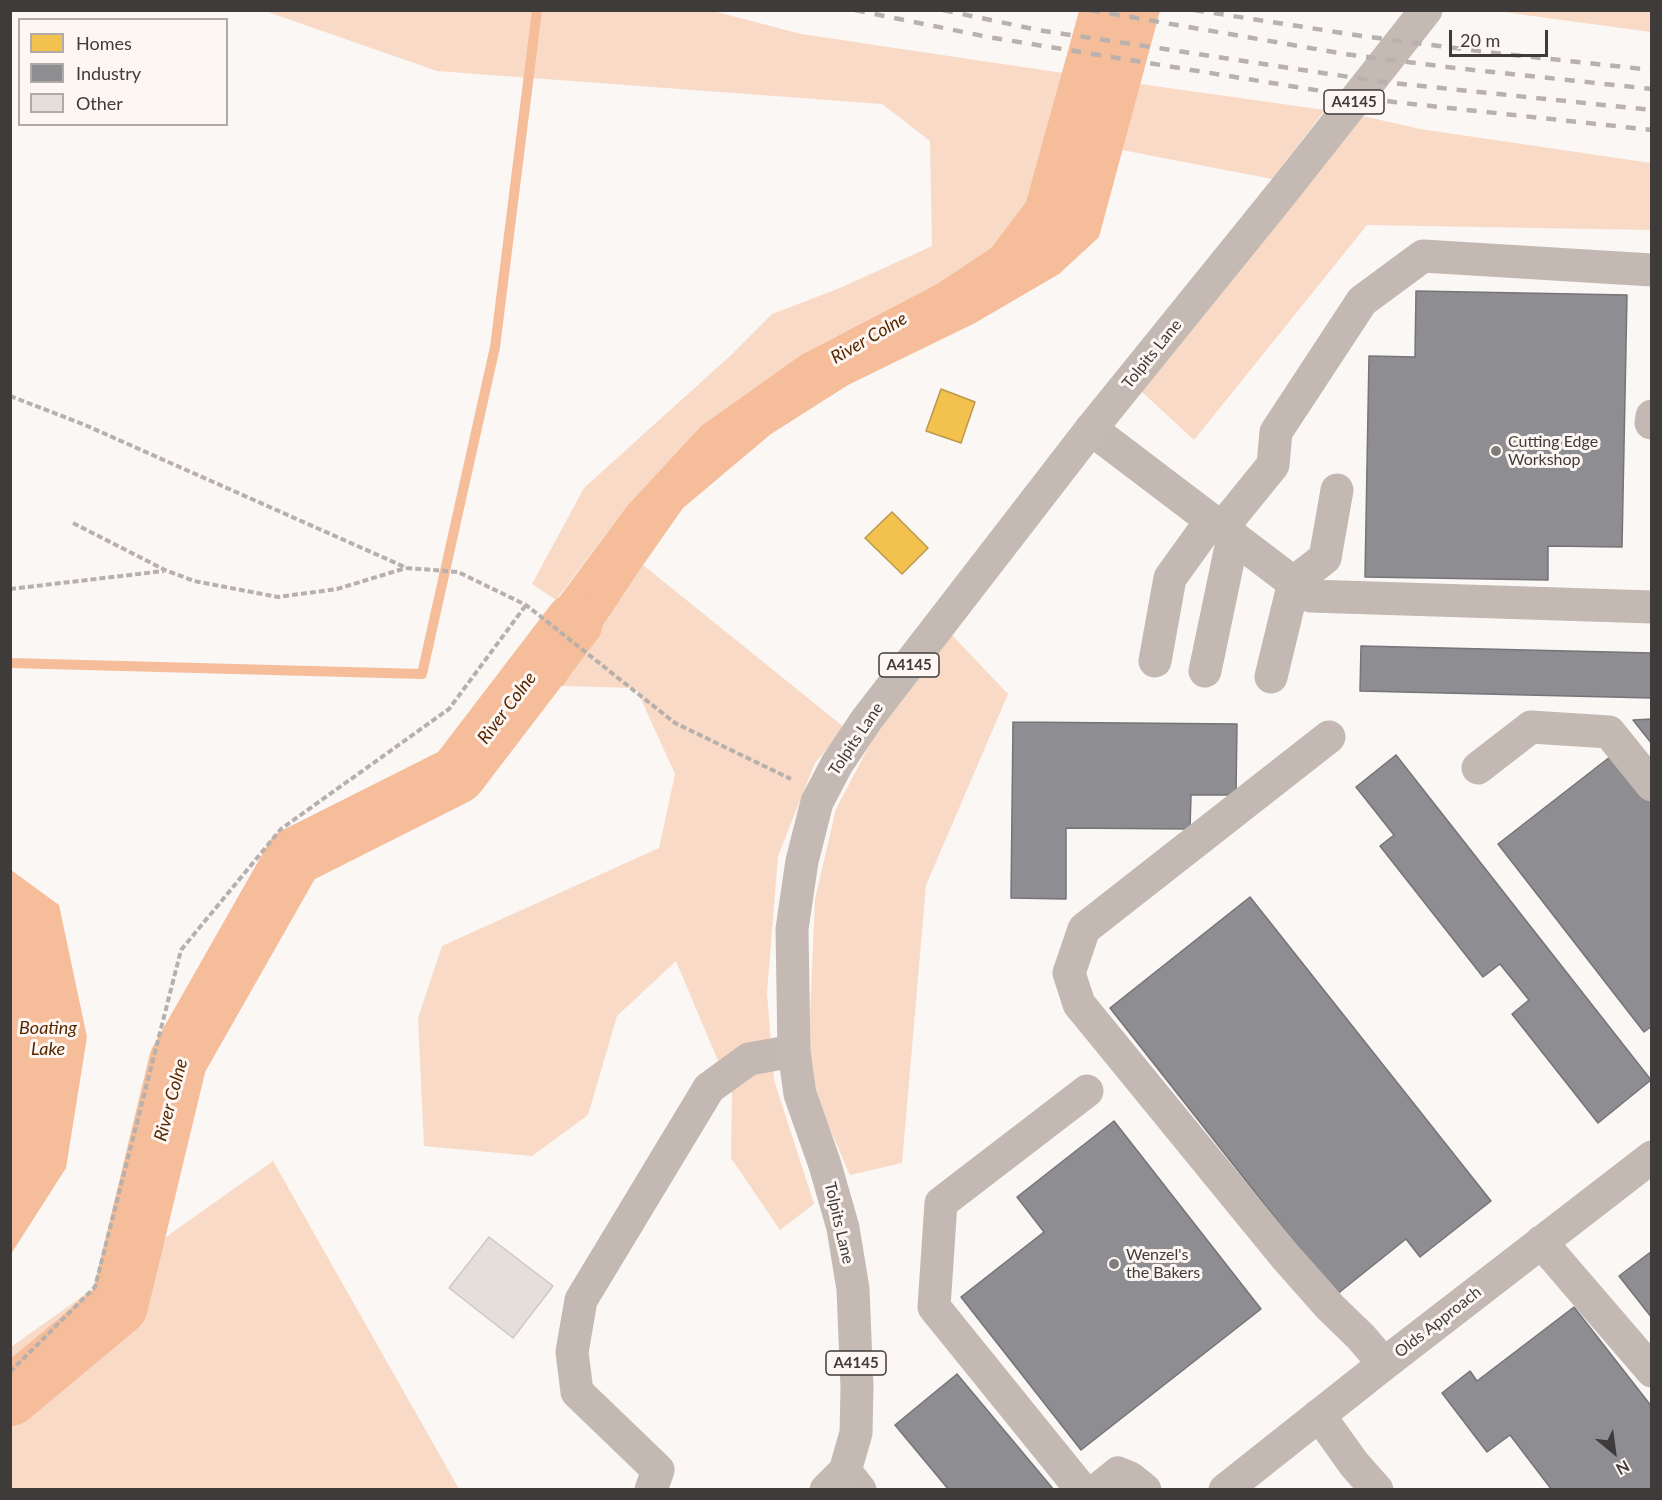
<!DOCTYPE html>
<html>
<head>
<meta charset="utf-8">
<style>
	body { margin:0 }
	#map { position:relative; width:1662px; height:1500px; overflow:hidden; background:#faf7f5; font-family:Lato,sans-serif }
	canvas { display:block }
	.frame { position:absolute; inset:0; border:12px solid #3e3b3a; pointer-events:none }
	.legend { position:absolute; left:18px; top:18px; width:210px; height:108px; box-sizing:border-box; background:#fdf6f2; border:2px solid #b1aba8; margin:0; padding:8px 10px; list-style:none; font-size:18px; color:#3e3b3a }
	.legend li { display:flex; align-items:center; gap:12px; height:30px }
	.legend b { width:30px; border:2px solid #b1aba8 }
	.north { position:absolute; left:1584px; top:1422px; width:60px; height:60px; -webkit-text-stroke:4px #fdf6f2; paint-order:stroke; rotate:151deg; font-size:16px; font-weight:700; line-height:24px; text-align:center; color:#3e3b3a }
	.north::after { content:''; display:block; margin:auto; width:21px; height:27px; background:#3e3b3a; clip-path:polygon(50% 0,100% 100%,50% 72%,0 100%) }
	.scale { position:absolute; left:1449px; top:30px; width:99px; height:27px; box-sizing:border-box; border:3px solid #3e3b3a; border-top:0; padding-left:8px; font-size:18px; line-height:21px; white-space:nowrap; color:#3e3b3a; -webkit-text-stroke:4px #fdf6f2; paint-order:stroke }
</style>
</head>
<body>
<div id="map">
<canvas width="1662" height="1500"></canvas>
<div class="frame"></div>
<ul class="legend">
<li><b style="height:16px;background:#f2c14e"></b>Homes</li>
<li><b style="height:16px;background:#8d8d92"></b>Industry</li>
<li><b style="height:16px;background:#e6deda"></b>Other</li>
</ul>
<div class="north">N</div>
<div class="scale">20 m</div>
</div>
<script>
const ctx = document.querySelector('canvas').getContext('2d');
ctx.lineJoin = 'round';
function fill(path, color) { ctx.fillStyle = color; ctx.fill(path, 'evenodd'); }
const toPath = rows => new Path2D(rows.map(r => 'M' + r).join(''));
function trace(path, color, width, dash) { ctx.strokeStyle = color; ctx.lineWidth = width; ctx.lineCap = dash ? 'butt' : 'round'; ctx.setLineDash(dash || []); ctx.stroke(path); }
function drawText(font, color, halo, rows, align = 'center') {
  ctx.font = font + ' Lato,sans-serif'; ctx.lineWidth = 6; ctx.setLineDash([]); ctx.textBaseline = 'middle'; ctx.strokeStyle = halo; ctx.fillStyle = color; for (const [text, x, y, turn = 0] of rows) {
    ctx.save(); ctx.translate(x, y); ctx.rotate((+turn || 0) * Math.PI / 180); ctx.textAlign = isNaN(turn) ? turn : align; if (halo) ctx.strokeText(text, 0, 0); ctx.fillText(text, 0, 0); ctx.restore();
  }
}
fill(toPath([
	[265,11,713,11,801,34,1063,73,1026,202,991,248,937,284,801,355,701,426,627,506,556,600,532,584,584,488,730,356,772,314,840,288,932,246,930,141,882,104,437,71],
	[1497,11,1651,11,1651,32,1525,15],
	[1140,84,1325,110,1272,179,1122,150],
	[1363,116,1420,129,1651,163,1651,230,1367,225,1194,440,1141,391],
	[643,565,845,728,815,763,778,856,767,993,774,1080,814,1204,780,1230,731,1158,732,1094,676,961,617,1016,588,1115,532,1156,424,1146,418,1018,442,946,659,848,675,774,636,688,563,686],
	[951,634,1008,694,926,885,902,1163,850,1175,818,1102,809,1039,815,899,836,809,876,733],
	[273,1161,459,1489,11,1489,11,1347]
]), '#f9dac6');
fill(toPath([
	[1079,11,1160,11,1099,237,1059,274,975,323,848,385,771,434,683,508,643,565,563,686,495,684,627,506,701,426,801,355,937,284,991,248,1026,202],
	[11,870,59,905,87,1037,66,1168,11,1254]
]), '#f5bd99');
const homes = toPath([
	[941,389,975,402,961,443,926,431,941,389],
	[892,512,928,548,902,574,865,538,892,512]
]);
fill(homes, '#f2c14e');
trace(homes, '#bc9948', 1.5);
const industry = toPath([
	[1416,291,1627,295,1622,547,1548,546,1548,580,1365,577,1369,356,1415,357,1416,291],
	[1361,646,1652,653,1652,698,1360,691,1361,646],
	[1652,719,1652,744,1633,720,1652,719],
	[1013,722,1237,724,1236,795,1191,795,1190,829,1066,828,1066,899,1011,898,1013,722],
	[1615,753,1652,799,1652,1026,1644,1032,1498,844,1615,753],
	[1396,755,1651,1080,1598,1123,1512,1014,1529,1000,1500,964,1483,977,1380,846,1394,835,1356,787,1396,755],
	[1250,897,1491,1201,1420,1257,1406,1239,1336,1295,1110,1008,1250,897],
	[1114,1121,1261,1309,1081,1450,961,1297,1044,1232,1017,1197,1114,1121],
	[1652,1251,1652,1318,1619,1276,1652,1251],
	[1574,1307,1652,1407,1652,1490,1552,1490,1510,1435,1487,1452,1442,1393,1470,1371,1477,1381,1574,1307],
	[957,1374,1054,1490,949,1490,895,1425,957,1374]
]);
fill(industry, '#8d8d92');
trace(industry, '#757478', 1.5);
trace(toPath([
	[10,663,422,674,495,347,537,10]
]), '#f5bd99', 10);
trace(toPath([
	[10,1397,119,1306,178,1061,294,857,457,775,574,622]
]), '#f5bd99', 58);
const building = toPath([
	[489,1237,553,1286,513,1338,449,1288,489,1237]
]);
fill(building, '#e6deda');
trace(building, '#cbc8c7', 1.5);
trace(toPath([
	[10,396,85,425,407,568,458,572,526,605,675,723,791,779],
	[73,523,165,570,194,581,278,597,337,589,406,568],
	[10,589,164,571],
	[10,1372,95,1287,181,950,281,829,449,709,526,605]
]), '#b8b0ac', 4, [6, 3]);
trace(toPath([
	[1651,423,1652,416],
	[1091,429,1311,596,1652,607],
	[1221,529,1273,465,1276,432,1362,301,1423,256,1652,270],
	[1155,661,1170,578,1211,521],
	[1205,671,1233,537],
	[1271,677,1294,582,1325,558,1337,490],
	[1329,737,1084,929,1069,973,1079,1004,1285,1256,1330,1307,1361,1337,1384,1364],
	[1478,768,1531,727,1609,732,1652,785],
	[1541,1242,1652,1371],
	[1319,1415,1354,1464,1377,1490],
	[845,1471,860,1490],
	[651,1490,658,1470,577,1392,572,1352,581,1300,709,1088,749,1059,794,1051],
	[1082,1490,934,1307,941,1203,1087,1091],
	[1097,1490,1118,1473,1130,1478,1145,1490],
	[1225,1490,1384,1364,1652,1157]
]), '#c3b8b2', 33);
trace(toPath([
	[826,1490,845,1471,856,1433,857,1388,853,1289,843,1228,825,1165,800,1094,794,1051,792,929,802,861,817,802,837,764,867,719,1091,429,1281,194,1426,10]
]), '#c4bab3', 33);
trace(toPath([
	[855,10,988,37,1309,89,1394,102,1652,130],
	[943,10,1038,30,1383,82,1652,110],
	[1090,10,1345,54,1455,68,1652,89],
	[1194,10,1362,36,1486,52,1652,70]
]), '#b9b1ae', 4.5, [10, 10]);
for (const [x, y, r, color] of [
	[1496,451,6,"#807d7b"],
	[1114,1264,6,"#807d7b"]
]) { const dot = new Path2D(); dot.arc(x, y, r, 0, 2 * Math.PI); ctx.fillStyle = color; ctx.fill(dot); trace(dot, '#fdf6f2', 2); }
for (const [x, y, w] of [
	[1354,102,60],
	[909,665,60],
	[856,1363,60]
]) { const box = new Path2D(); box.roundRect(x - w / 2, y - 12, w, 24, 4.5); ctx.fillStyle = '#fdf6f2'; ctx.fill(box); trace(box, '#3e3b3a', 1.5); }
drawText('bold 15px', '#3e3b3a', null, [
	["A4145",1354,102],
	["A4145",909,665],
	["A4145",856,1363]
]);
drawText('16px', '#3e3b3a', '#fdf6f2', [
	["Tolpits Lane",1152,354,-51],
	["Tolpits Lane",856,739,-56],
	["Tolpits Lane",839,1223,77],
	["Olds Approach",1438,1322,-38]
]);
drawText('16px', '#3e3b3a', '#fdf6f2', [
	["Cutting Edge",1508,442],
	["Workshop",1508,460],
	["Wenzel's",1126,1255],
	["the Bakers",1126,1273]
], 'left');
drawText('italic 18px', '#572700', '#fdf6f2', [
	["River Colne",869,338,-30],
	["River Colne",507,708,-53],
	["Boating",48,1028],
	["Lake",48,1049],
	["River Colne",171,1100,-75]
]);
</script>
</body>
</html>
